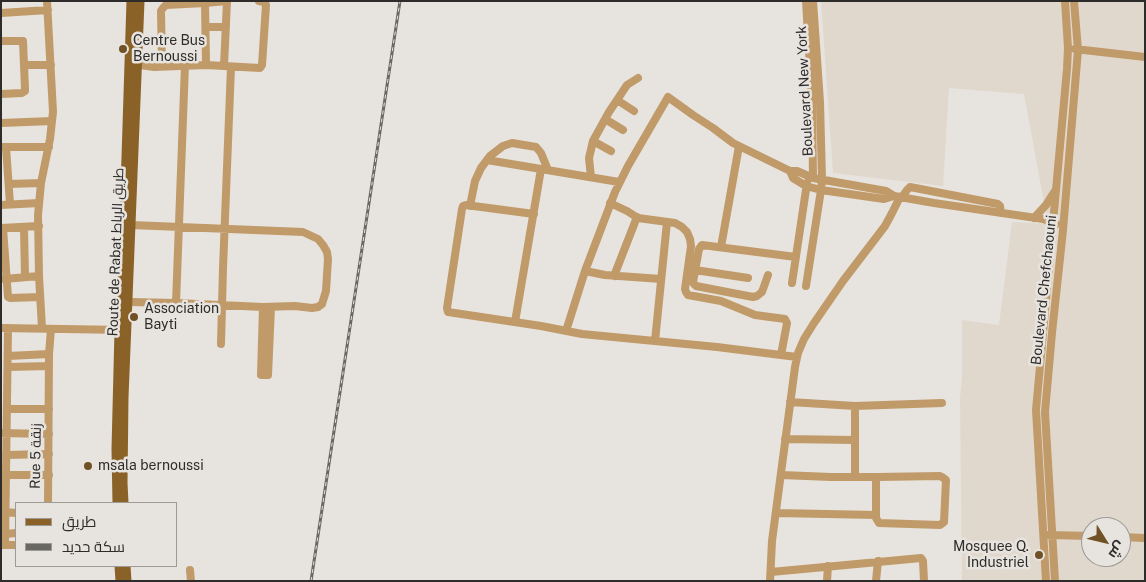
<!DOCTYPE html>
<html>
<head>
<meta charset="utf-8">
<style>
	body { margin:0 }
	#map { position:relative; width:1146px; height:582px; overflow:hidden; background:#e7e3de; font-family:"Public Sans",Cairo,sans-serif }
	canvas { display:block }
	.frame { position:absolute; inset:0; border:2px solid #2e2c2a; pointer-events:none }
	.legend { position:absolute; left:15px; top:502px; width:162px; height:65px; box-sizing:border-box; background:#e7e3de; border:1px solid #9d9a96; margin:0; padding:6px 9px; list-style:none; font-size:15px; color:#2e2c2a }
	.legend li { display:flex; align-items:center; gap:10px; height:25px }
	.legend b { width:25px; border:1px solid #9d9a96 }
	.north { position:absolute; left:1081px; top:517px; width:50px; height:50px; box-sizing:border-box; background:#e7e3de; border:1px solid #9d9a96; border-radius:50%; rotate:126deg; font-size:14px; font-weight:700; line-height:20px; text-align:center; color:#2e2c2a }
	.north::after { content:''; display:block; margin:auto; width:18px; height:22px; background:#705126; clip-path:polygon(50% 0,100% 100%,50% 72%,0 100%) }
</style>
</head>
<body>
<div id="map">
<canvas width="1146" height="582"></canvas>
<div class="frame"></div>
<ul class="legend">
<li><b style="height:6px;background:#8a6228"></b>طريق</li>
<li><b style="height:6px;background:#6a6865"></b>سكة حديد</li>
</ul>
<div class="north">ش</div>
</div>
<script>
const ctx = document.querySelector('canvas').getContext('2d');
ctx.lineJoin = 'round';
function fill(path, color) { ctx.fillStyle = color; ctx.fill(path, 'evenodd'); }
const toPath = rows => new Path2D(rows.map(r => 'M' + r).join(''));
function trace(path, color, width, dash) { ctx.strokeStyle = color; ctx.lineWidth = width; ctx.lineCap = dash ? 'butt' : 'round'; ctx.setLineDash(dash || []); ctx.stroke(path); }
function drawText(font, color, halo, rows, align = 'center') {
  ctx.font = font + ' "Public Sans",Cairo,sans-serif'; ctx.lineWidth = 5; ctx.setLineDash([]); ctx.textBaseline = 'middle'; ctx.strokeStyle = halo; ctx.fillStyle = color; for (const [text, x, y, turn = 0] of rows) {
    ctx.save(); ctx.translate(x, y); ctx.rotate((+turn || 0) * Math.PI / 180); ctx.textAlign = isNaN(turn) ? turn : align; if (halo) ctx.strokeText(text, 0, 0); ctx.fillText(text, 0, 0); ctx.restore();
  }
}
fill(toPath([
	[821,1,1145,1,1145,581,962,581,960,398,962,376,962,320,999,325,1012,222,1048,224,1024,94,949,88,943,186,833,173],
	[1091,527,1121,527,1121,557,1091,557]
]), '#e1d8cd');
trace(toPath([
	[806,1,812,102,813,178],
	[205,3,227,1,224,66],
	[1,13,48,10],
	[206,27,226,27],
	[1,41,23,41,25,89,25,91,22,93,1,94],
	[1075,49,1145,57],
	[133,64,154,67,206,65,260,68,262,65,266,5,264,2,259,1],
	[25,65,51,65],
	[162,66,161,11,163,8,166,5,205,3,206,65],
	[617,100,634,111],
	[605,119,623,130],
	[1,123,52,121],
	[593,141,611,151],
	[1,147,49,147],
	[6,147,10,204],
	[487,160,619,182],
	[790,171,793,178,806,186,821,190,884,199,894,196,900,197,934,203,1043,219,1056,224],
	[591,177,589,158,593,141,609,112,627,85,638,78],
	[9,184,41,183],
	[902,197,907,190,910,187,998,204,1000,206,1001,213],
	[610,203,627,211,638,218,675,223,682,227,687,232,690,239,691,246,685,289,686,292,688,295,721,301,755,315,785,319,787,323,781,355],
	[1,205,39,203],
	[470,206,475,181,481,168,490,156,503,146,512,143,536,147,541,153,548,170],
	[534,214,466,205,463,206,462,209,447,308,448,312,541,326,582,334,717,347,797,357],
	[1034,218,1046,205,1055,191],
	[24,227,25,277],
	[1,228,39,226],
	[3,228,8,297,10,298,40,297],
	[721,247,739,146],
	[695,270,748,278],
	[585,271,605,275,661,279],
	[768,275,762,292,757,296,753,297,696,286,694,284,693,282,699,249,702,245,796,257],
	[614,276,637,217],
	[4,279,39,276],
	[792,283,807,183],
	[806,286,821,190,822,179,820,102,813,1],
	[129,302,176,303,263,307,295,306,312,308,318,307,322,304,326,291,328,259,327,252,323,245,318,239,303,232,131,225],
	[176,303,185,65],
	[263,307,261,375,268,375,271,307],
	[515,322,541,169],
	[1,328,125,330],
	[42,328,39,276,38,215,41,183,50,139,53,112,47,1],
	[566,331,585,271,615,192,628,166,668,97,693,115,713,128,733,143,790,171,797,171,813,178,886,191,894,196],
	[655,341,667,222],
	[221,344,223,268,231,67],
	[8,356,49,354],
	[8,367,49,366],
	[790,402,855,406,942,403],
	[855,406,855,477],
	[7,409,49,409],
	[1,433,49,434],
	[785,439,855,440],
	[6,455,49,454],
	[6,475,49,475],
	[781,475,831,477,878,477,940,476,942,477,946,480,944,522,940,525,879,523,876,518,876,477],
	[48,503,49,354,51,329],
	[6,512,16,513],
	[776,513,876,515],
	[5,534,16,533],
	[1048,535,1091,536],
	[1121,537,1145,538],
	[1,545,16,545],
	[5,545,8,328],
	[190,570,191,581],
	[771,572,921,558,923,561,924,581],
	[770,581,772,541,795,367,798,353,804,339,814,323,843,281,885,226,892,213,900,197],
	[827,581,828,566],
	[876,581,878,561],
	[1046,581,1036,410,1067,69,1068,48,1065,1],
	[1055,581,1045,412,1052,333,1063,230,1078,50,1074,1]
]), '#c09a69', 8);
trace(toPath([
	[117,503,116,449,119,330,121,314,131,1],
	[124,503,123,483,124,397,140,1],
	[119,566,120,581],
	[126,566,127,581]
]), '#8a6228', 9);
const rail = toPath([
	[311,581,400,1]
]);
trace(rail, '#6a6865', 3);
trace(rail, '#e7e3de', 1, [4]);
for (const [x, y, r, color] of [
	[123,49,5,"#705126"],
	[134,317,5,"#705126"],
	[88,466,5,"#705126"],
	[1039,555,5,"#705126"]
]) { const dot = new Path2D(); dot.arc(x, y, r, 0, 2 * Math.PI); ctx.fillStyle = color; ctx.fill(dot); trace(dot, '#e7e3de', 2); }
drawText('14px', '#2e2c2a', '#e7e3de', [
	["Centre Bus",133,41],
	["Bernoussi",133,57],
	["Association",144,309],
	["Bayti",144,325],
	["msala bernoussi",98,466],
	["Mosquee Q.",1029,547,"right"],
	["Industriel",1029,563,"right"]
], 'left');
drawText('14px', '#2e2c2a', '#e7e3de', [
	["Boulevard New York",805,91,-93],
	["Route de Rabat طريق الرباط",116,252,-88],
	["Boulevard Chefchaouni",1044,290,-84],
	["Rue 5 زنقة",36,456,-89]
]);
</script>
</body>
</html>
